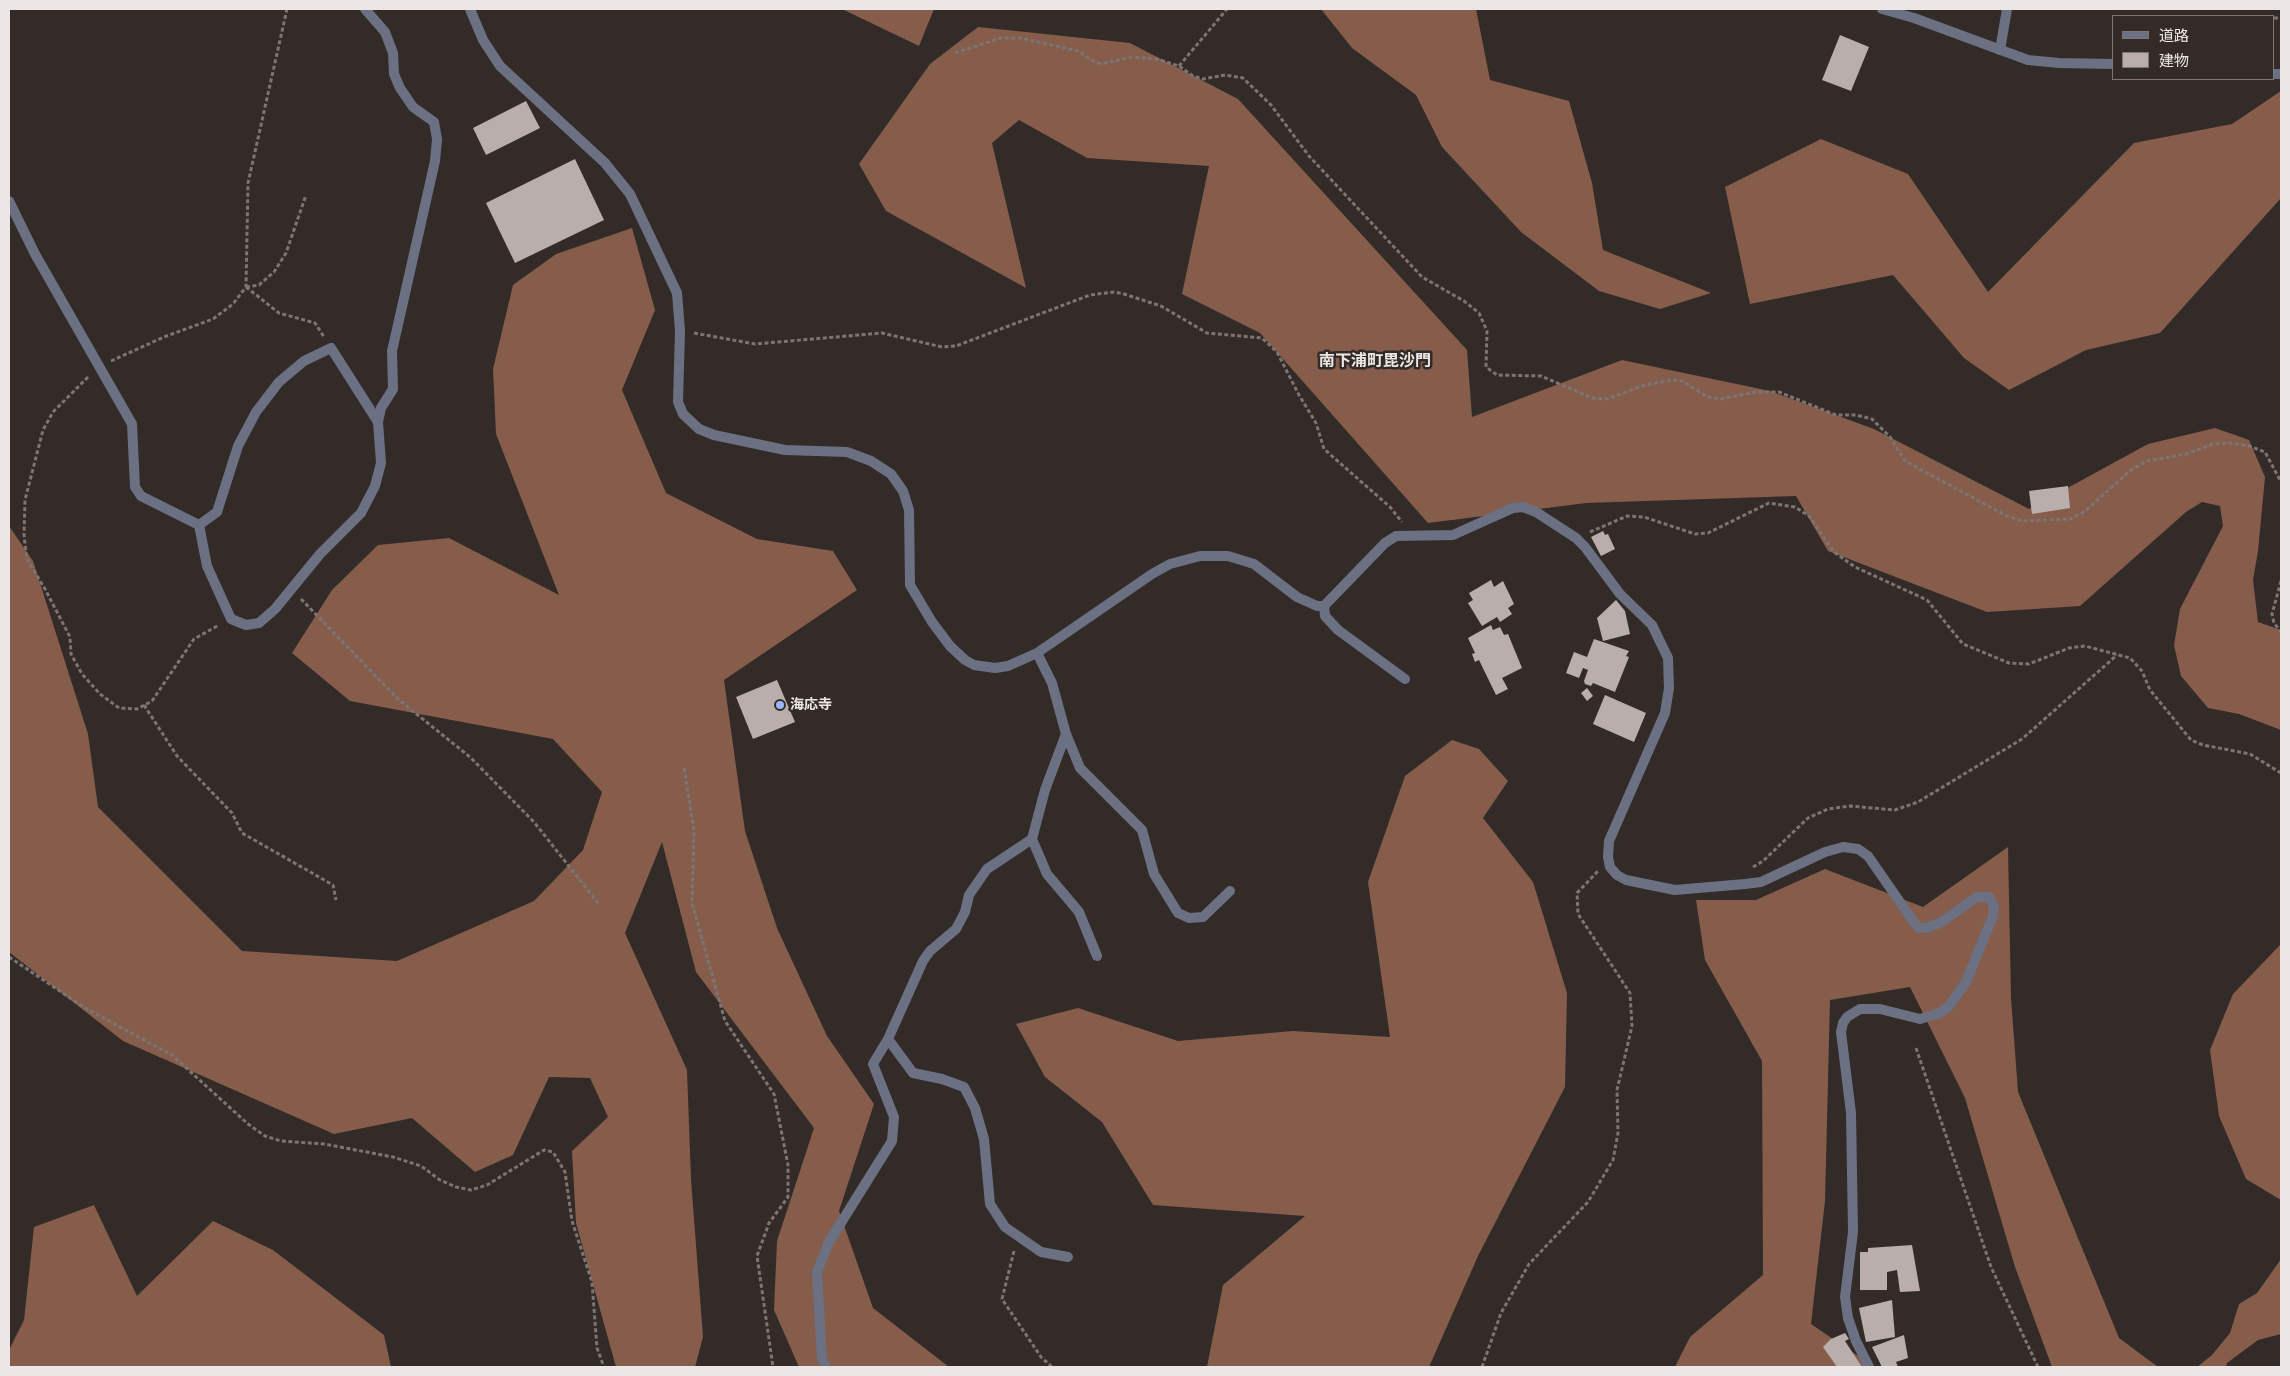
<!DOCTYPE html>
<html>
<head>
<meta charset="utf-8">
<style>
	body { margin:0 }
	#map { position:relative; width:2290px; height:1376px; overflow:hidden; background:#332b28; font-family:"IBM Plex Sans","Noto Sans JP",sans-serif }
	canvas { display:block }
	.frame { position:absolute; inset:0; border:10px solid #ece7e5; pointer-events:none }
	.legend { position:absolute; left:2112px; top:15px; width:162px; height:65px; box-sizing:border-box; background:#332b28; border:1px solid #7d7674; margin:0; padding:6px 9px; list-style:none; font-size:15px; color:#ece7e5 }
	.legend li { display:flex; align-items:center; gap:10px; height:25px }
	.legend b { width:25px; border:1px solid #7d7674 }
</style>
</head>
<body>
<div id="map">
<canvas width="2290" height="1376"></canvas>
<div class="frame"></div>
<ul class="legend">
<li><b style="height:6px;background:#6b7182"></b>道路</li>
<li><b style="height:14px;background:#b9aeab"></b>建物</li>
</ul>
</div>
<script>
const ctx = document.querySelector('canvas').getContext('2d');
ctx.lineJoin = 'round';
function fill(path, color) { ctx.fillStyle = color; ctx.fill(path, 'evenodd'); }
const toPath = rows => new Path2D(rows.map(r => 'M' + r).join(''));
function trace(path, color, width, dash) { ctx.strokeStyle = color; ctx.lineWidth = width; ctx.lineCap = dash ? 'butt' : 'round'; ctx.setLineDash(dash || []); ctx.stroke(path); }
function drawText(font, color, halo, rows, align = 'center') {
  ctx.font = font + ' "IBM Plex Sans","Noto Sans JP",sans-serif'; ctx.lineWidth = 5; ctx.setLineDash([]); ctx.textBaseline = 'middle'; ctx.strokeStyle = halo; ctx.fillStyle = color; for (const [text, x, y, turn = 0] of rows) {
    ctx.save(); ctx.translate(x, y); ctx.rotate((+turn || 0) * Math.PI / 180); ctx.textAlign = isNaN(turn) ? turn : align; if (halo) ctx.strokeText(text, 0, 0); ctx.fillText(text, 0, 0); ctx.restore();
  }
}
fill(toPath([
	[842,9,934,9,919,46],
	[1321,9,1476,9,1490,80,1569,101,1592,183,1603,250,1711,293,1660,309,1599,291,1521,232,1442,147,1416,95,1352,48],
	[978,27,1130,43,1238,99,1467,350,1472,417,1622,360,1770,391,1874,429,2029,509,2148,444,2215,428,2249,440,2265,477,2258,551,2253,580,2258,622,2281,630,2281,730,2239,714,2208,708,2181,676,2174,645,2180,609,2223,526,2220,506,2202,502,2186,512,2080,606,1987,612,1828,551,1796,496,1586,503,1428,523,1260,333,1182,294,1209,166,1087,158,1019,120,992,143,1026,288,886,211,859,164,930,64],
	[2281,91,2281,198,2160,333,2086,350,2009,390,1964,358,1893,275,1750,304,1725,187,1821,139,1908,174,1988,292,2134,143,2232,124],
	[632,228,655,310,622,390,666,493,757,539,833,551,857,590,724,680,745,831,777,928,827,1036,874,1104,839,1211,873,1308,949,1367,799,1367,774,1310,777,1241,814,1128,696,972,662,842,625,933,687,1070,691,1179,703,1337,695,1367,616,1367,576,1223,572,1151,608,1117,590,1078,549,1077,513,1155,475,1172,412,1118,334,1134,123,1041,9,952,9,526,33,561,88,734,98,807,242,951,397,961,534,901,583,850,602,792,553,739,350,701,292,653,332,590,378,545,449,538,559,595,496,434,493,369,513,285,556,254],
	[1452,740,1479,749,1508,781,1483,818,1533,882,1567,993,1565,1087,1478,1256,1429,1367,1207,1367,1223,1285,1305,1216,1153,1205,1102,1122,1045,1077,1016,1024,1078,1008,1178,1041,1293,1031,1390,1037,1368,882,1405,776],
	[2008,847,2011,998,2018,1092,2119,1338,2158,1367,2052,1367,2015,1267,1965,1098,1910,987,1830,1000,1825,1201,1811,1324,1874,1367,1675,1367,1690,1337,1763,1275,1762,1061,1705,960,1696,900,1756,900,1825,869,1923,907],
	[2281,944,2281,1200,2246,1179,2219,1116,2210,1050,2233,994],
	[94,1205,137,1296,213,1221,273,1250,384,1335,391,1367,9,1367,9,1350,24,1320,34,1227],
	[2281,1259,2281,1334,2258,1340,2227,1363,2226,1367,2197,1367,2212,1355,2230,1333,2239,1304,2257,1293]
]), '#865c4b');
fill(toPath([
	[1840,35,1869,47,1851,91,1822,80],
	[526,101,540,128,486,155,473,128],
	[575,159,604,220,515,263,486,203],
	[2068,486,2070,508,2032,514,2029,491],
	[1603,531,1605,535,1608,534,1615,549,1601,556,1591,537],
	[1491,580,1494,587,1503,581,1514,604,1508,608,1512,614,1500,622,1497,617,1482,626,1468,603,1473,600,1469,593],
	[1616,600,1625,611,1630,634,1603,641,1597,618],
	[1491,625,1493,630,1500,627,1504,635,1508,634,1522,668,1502,678,1508,689,1496,695,1479,660,1475,662,1472,654,1475,653,1468,638],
	[1594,639,1629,651,1626,656,1629,657,1615,692,1593,683,1591,686,1585,684,1584,681,1588,670,1583,668,1579,678,1566,673,1574,652,1587,657],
	[777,680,795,722,753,739,736,697],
	[1587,688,1593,696,1587,701,1581,693],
	[1605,695,1646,713,1634,742,1593,724],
	[1912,1245,1920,1291,1900,1292,1897,1270,1887,1272,1887,1290,1860,1290,1860,1252,1868,1252,1868,1248],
	[1892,1300,1895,1337,1866,1342,1859,1308],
	[1845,1333,1849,1339,1845,1341,1862,1367,1837,1367,1823,1347,1831,1339],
	[1904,1335,1908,1358,1896,1362,1898,1367,1882,1367,1872,1347]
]), '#b9aeab');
trace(toPath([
	[1507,9,1507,10],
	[2274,18,2281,18],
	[955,53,1001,38,1020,38,1079,51,1091,60,1101,64,1132,57,1157,59,1179,66,1193,76,1203,79,1225,75,1243,78,1271,105,1309,156,1422,277,1464,301,1479,313,1487,331,1486,367,1497,375,1541,376,1592,398,1607,399,1642,386,1671,380,1683,381,1707,397,1721,399,1756,392,1779,392,1836,415,1856,415,1872,419,1890,437,1905,461,2007,516,2022,521,2070,519,2084,512,2132,469,2147,461,2186,454,2213,444,2229,443,2249,446,2265,452,2281,482],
	[1179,66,1227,9],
	[246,287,259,285,274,272,286,253,306,195],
	[246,287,279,313,315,323,324,337],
	[694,333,755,344,882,333,942,347,956,346,1090,295,1114,292,1124,294,1161,306,1207,333,1262,338,1277,352,1299,395,1316,423,1324,449,1390,507,1402,522],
	[111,361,164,337,213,319,233,304,246,287,248,183,287,9],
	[88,377,53,412,43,430,25,500,24,536,27,559,45,589,70,637,71,654,82,674,100,694,119,708,137,709,152,701,194,639,219,625],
	[1590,532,1627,516,1644,517,1695,534,1708,533,1769,503,1795,507,1809,516,1834,552,1855,567,1927,600,1963,644,2009,663,2029,664,2069,648,2085,646,2130,658,2142,671,2150,690,2191,740,2203,745,2250,754,2281,773],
	[2281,581,2272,614,2274,623,2281,632],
	[301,599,399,700,470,757,534,822,598,903],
	[144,705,177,756,232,813,242,833,333,885,336,900],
	[684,768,694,831,692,903,725,1021,774,1094,788,1165,788,1197,769,1223,757,1256,773,1367],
	[1753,867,1763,861,1808,818,1828,809,1850,806,1895,810,1918,802,2022,739,2117,655],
	[9,957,85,1008,172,1055,248,1124,265,1136,281,1141,324,1144,393,1157,421,1166,440,1180,456,1187,471,1190,487,1185,544,1150,553,1152,565,1172,572,1221,592,1282,597,1348,604,1367],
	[1916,1048,1991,1267,2038,1367],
	[1014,1251,1002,1299,1041,1357,1052,1367],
	[1482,1367,1501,1313,1529,1264,1588,1202,1613,1160,1618,1133,1617,1090,1632,1026,1630,993,1578,914,1577,893,1598,871]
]), '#7c7573', 3, [4, 2.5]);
trace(toPath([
	[199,525,217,512,238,446,256,412,279,382,304,361,331,348,378,422]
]), '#6b7182', 10);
trace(toPath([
	[470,9,483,40,500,66,605,163,630,194,677,293,680,331,678,402,683,414,699,429,714,435,785,450,847,452,871,461,891,474,903,491,909,510,910,585,932,622,950,646,965,660,974,665,995,668,1008,666,1037,653,1152,574,1170,564,1200,556,1228,556,1254,564,1297,597,1317,606,1324,606,1385,543,1396,536,1453,535,1513,508,1523,507,1536,512,1576,538,1585,547,1620,594,1652,625,1668,658,1669,688,1665,713,1609,841,1608,857,1610,867,1617,875,1626,880,1675,890,1745,884,1761,882,1825,852,1843,847,1858,849,1868,856,1918,928,1925,928,1940,923,1977,897,1989,897,1994,906,1993,916,1966,982,1949,1006,1940,1013,1920,1019,1880,1009,1860,1009,1847,1017,1843,1023,1841,1032,1851,1113,1853,1232,1845,1297,1848,1318,1856,1341,1869,1367],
	[2000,50,2007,9],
	[9,201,35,254,132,424,135,487,141,496,199,525,207,566,231,619,246,625,259,623,275,609,320,554,361,513,375,486,381,463,378,422,381,408,393,389,392,351,435,161,437,139,434,122,413,107,400,88,394,74,393,53,385,32,365,9],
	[1324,606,1325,616,1338,630,1405,679],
	[1037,653,1052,683,1066,734,1045,790,1032,839,987,869,969,895,965,912,956,929,930,951,923,961,888,1039,913,1073,942,1079,964,1087,975,1108,984,1139,990,1204,1005,1227,1041,1252,1068,1257],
	[1066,734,1080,768,1142,830,1154,874,1178,913,1189,918,1203,917,1230,891],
	[1032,839,1047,874,1079,912,1097,956],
	[826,1367,822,1359,817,1272,829,1242,892,1141,894,1117,873,1064,888,1039]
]), '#6b7182', 10);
trace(toPath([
	[1882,9,1914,18,2028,60,2059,63,2114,64],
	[2274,74,2281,74]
]), '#6b7182', 10);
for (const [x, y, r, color] of [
	[780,705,5,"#9cb4fd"]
]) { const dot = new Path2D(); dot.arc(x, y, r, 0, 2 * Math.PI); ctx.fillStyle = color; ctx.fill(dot); trace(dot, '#332b28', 2); }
drawText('bold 14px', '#ece7e5', '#332b28', [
	["海応寺",790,705]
], 'left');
drawText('bold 16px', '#ece7e5', '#332b28', [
	["南下浦町毘沙門",1375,361]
]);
</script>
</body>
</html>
